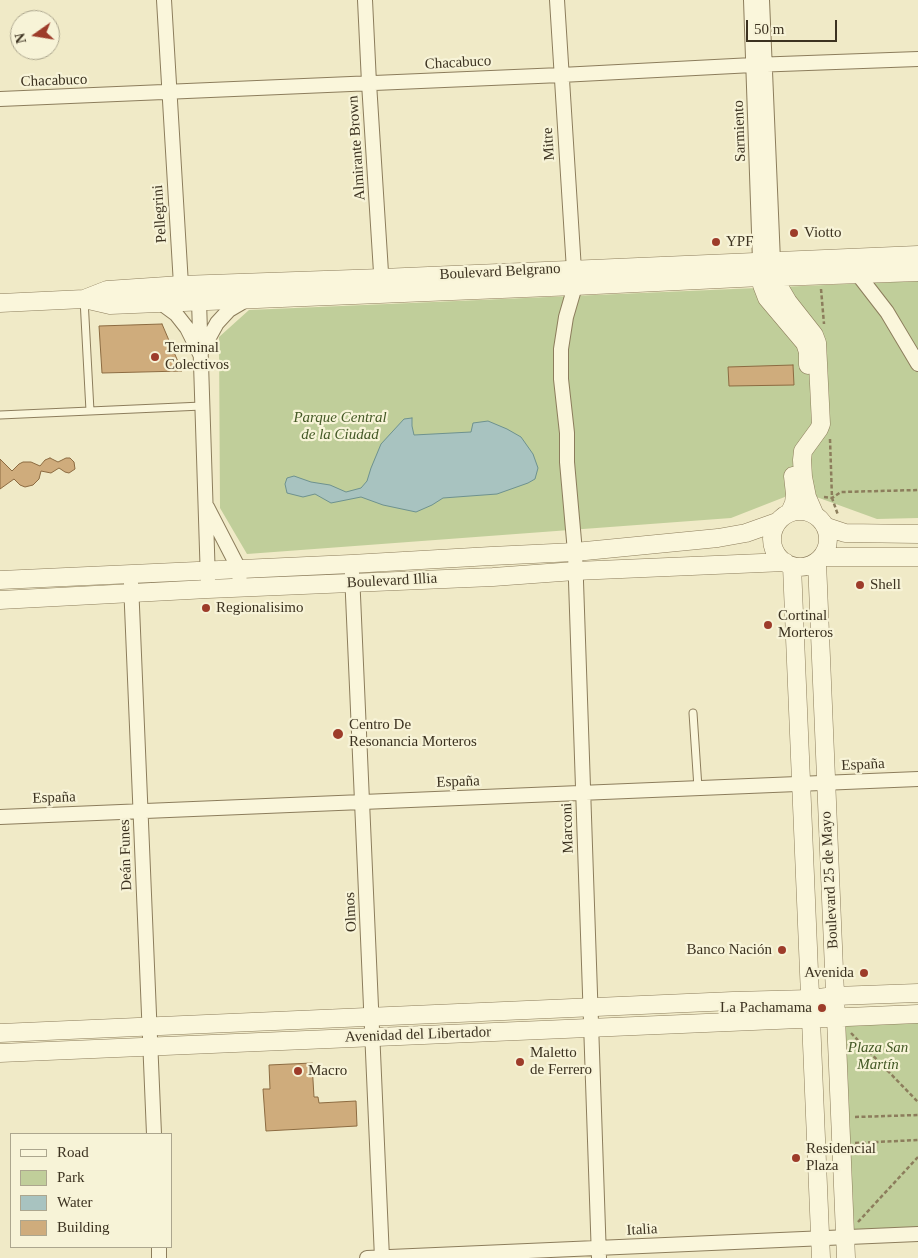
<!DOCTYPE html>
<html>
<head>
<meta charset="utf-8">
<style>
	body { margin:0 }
	#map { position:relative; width:918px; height:1258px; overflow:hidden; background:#f0eac7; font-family:"Times New Roman",serif }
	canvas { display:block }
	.legend { position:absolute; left:10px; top:1133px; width:162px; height:115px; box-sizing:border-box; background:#f7f3d7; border:1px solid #aca68e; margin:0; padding:6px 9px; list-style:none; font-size:15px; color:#3c3220 }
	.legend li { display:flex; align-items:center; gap:10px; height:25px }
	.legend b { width:25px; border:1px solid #aca68e }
	.north { position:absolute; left:10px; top:10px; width:50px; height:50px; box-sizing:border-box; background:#f7f3d7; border:1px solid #aca68e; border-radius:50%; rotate:257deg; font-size:14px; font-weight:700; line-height:20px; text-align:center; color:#3c3220 }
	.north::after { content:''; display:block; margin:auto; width:18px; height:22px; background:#9d3c2a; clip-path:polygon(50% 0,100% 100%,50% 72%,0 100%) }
	.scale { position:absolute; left:746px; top:20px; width:91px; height:22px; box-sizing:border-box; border:2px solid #3c3220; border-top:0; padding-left:6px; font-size:15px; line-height:18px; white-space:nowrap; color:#3c3220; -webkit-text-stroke:4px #f7f3d7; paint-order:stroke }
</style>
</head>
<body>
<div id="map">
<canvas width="918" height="1258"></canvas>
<ul class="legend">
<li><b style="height:6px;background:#faf6db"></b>Road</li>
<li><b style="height:14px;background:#c0ce9a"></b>Park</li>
<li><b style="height:14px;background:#a8c3c0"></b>Water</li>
<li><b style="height:14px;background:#cfac7c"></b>Building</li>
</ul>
<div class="north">N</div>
<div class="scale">50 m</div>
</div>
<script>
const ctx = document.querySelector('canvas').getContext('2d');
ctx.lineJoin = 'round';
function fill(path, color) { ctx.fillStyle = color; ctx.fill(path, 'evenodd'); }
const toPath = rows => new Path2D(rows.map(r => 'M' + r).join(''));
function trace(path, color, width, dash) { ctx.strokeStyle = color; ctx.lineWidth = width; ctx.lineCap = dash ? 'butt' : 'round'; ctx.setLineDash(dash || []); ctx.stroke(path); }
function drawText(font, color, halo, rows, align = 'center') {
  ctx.font = font + ' "Times New Roman",serif'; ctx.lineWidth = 4.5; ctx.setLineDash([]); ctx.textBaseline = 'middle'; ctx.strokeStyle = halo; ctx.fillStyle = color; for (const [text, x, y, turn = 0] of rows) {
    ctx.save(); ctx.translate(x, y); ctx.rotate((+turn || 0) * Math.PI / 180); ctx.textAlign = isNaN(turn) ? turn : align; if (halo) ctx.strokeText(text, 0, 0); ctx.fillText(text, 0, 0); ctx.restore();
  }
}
fill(toPath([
	[918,281,918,518,877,519,800,491,731,518,247,554,220,508,219,337,249,310],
	[918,1014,918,1234,845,1237,836,1018]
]), '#c0ce9a');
const water = toPath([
	[412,418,412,426,414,435,471,432,473,423,488,421,507,429,521,437,533,454,538,468,535,479,528,483,497,494,443,498,432,505,416,512,383,505,361,497,331,503,315,494,303,497,287,493,285,484,287,478,294,476,311,482,330,485,346,492,361,488,367,481,371,468,381,444,404,419,412,418]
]);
fill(water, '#a8c3c0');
trace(water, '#6e928f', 1);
const building = toPath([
	[162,324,182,371,102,373,99,326,162,324],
	[793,365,794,385,729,386,728,367,793,365],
	[50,458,58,462,66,458,70,458,74,462,75,469,69,473,65,472,59,468,51,473,41,471,39,479,33,485,25,487,20,485,14,479,0,489,0,459,12,471,19,464,23,462,31,462,40,466,45,460,50,458],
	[312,1063,314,1097,318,1097,319,1103,356,1101,357,1126,266,1131,263,1089,270,1089,269,1065,312,1063]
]);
fill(building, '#cfac7c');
trace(building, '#8c6b41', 1);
const service = toPath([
	[84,299,90,411],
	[0,415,202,406],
	[693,713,698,788]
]);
const minor = toPath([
	[164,0,181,285,199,301,208,581],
	[365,0,369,83,382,288],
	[557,0,575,286,566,317,561,349,561,379,567,433,567,462,575,552,599,1258],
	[751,0,760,261],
	[762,0,773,261],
	[0,99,561,75,753,65,918,59],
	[853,268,887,312,918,364],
	[161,303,176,314,187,328,200,354,217,323,229,310,246,300],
	[207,507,239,569,240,588],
	[352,573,382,1258],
	[131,583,154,1134],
	[0,817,918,779],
	[159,1247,159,1258],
	[367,1258,918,1234]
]);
const tertiary = toPath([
	[761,266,762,285,767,298,805,343,808,352,808,365],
	[774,267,778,285,788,302,814,335,817,343,821,424,819,429,803,451,802,460,803,477,807,497,814,513],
	[84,299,107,290,181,285,382,278,918,255],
	[0,303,84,299,110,305,575,286,761,277,776,277,918,272],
	'772 539a28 28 0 1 1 56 0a28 28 0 1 1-56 0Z',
	[790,512,794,503,795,494,793,476],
	[827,527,845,533,918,534],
	[822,557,918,557],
	[817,562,846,1258],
	[792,566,821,1258],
	[0,580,351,564,491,556,575,552,718,538,746,533,777,522],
	[0,600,208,589,493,577,575,571,785,562],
	[0,1033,733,1001,810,999,835,996,918,993],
	[0,1053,918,1014]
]);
trace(service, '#8c7d5c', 9);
trace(minor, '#8c7d5c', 16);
trace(tertiary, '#8c7d5c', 19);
trace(toPath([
	[821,289,824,324],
	[830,439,832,498,838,515],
	[824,497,832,498,841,492,918,490],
	[851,1033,918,1102],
	[855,1117,918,1115],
	[855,1143,918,1140],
	[858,1222,918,1157]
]), '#8c7d5c', 2.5, [4, 2.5]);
trace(service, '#faf6db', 7);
trace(minor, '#faf6db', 14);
trace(tertiary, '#faf6db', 18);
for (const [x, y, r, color] of [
	[794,233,5,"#9d3c2a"],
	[716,242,5,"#9d3c2a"],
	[155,357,5,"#9d3c2a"],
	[860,585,5,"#9d3c2a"],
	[206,608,5,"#9d3c2a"],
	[768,625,5,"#9d3c2a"],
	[338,734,6,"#9d3c2a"],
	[782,950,5,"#9d3c2a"],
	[864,973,5,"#9d3c2a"],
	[822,1008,5,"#9d3c2a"],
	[520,1062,5,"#9d3c2a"],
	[298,1071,5,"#9d3c2a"],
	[796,1158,5,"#9d3c2a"]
]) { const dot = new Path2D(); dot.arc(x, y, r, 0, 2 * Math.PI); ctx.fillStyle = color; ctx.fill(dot); trace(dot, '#f7f3d7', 2); }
drawText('15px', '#3c3220', '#f7f3d7', [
	["Chacabuco",458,63,-3],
	["Chacabuco",54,81,-2],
	["Sarmiento",740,131,-92],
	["Mitre",549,144,-94],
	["Almirante Brown",357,148,-94],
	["Pellegrini",160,214,-94],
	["Boulevard Belgrano",500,272,-3],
	["Boulevard Illia",392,581,-3],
	["España",863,765,-3],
	["España",458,782,-2],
	["España",54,798,-2],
	["Marconi",568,828,-92],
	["Deán Funes",126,855,-92],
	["Boulevard 25 de Mayo",830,880,-93],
	["Olmos",351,912,-93],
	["Avenidad del Libertador",418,1035,-2],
	["Italia",642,1230,-3]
]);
drawText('15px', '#3c3220', '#f7f3d7', [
	["Viotto",804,233],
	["YPF",726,242],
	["Terminal",165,348],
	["Colectivos",165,365],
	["Shell",870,585],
	["Regionalisimo",216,608],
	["Cortinal",778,616],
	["Morteros",778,633],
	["Centro De",349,725],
	["Resonancia Morteros",349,742],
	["Banco Nación",772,950,"right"],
	["Avenida",854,973,"right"],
	["La Pachamama",812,1008,"right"],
	["Maletto",530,1053],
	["de Ferrero",530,1070],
	["Macro",308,1071],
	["Residencial",806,1149],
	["Plaza",806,1166]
], 'left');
drawText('italic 15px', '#445926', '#f7f3d7', [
	["Parque Central",340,418],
	["de la Ciudad",340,435],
	["Plaza San",878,1048],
	["Martín",878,1065]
]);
</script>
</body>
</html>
